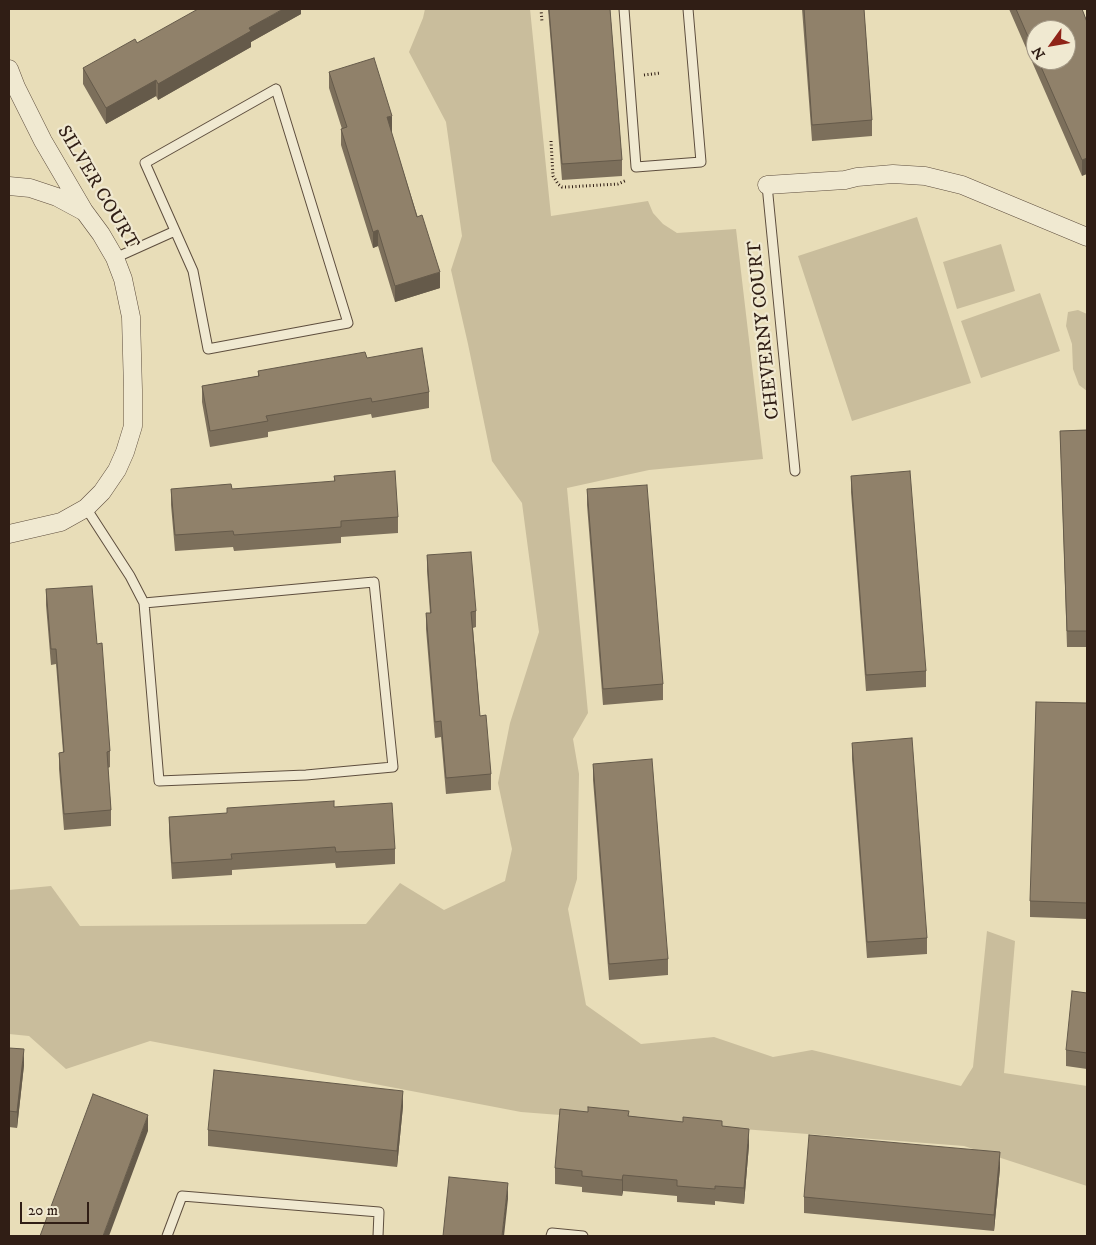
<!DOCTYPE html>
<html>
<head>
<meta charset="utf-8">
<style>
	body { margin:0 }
	#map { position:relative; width:1096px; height:1245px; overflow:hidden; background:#e8ddb8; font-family:"IM FELL DW Pica",serif }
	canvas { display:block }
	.frame { position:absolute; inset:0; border:10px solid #301e15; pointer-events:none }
	.north { position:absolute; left:1026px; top:20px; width:50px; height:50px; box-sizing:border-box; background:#f0e9d1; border:1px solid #a39886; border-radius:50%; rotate:238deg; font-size:14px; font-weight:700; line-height:20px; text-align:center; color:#301e15 }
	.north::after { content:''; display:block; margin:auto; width:18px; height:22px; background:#8f2418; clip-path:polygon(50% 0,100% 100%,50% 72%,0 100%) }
	.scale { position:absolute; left:20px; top:1202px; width:69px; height:22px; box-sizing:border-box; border:2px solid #301e15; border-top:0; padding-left:6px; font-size:15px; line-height:18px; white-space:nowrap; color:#301e15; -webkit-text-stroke:4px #f0e9d1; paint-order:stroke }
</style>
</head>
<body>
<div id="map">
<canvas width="1096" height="1245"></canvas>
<div class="frame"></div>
<div class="north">N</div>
<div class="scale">20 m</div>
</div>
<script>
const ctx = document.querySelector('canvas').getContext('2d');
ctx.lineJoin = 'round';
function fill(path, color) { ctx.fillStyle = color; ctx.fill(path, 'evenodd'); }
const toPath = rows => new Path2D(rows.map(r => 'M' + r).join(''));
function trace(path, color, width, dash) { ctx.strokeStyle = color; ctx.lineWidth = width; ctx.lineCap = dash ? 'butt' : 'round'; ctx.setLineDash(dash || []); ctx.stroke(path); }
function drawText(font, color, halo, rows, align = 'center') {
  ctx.font = font + ' "IM FELL DW Pica",serif'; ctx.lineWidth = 4.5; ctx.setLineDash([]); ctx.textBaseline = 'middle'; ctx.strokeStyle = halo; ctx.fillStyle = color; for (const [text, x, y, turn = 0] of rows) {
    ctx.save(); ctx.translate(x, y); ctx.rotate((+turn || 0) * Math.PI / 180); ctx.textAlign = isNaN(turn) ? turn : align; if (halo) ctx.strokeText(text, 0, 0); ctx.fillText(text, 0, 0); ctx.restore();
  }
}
fill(toPath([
	[425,9,530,9,551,216,648,201,653,213,663,224,677,233,736,229,763,459,649,470,567,488,588,713,573,739,579,774,577,879,568,909,586,1005,641,1044,714,1037,773,1057,812,1050,961,1086,973,1067,987,931,1015,941,1004,1073,1087,1086,1087,1186,964,1146,521,1112,150,1041,66,1069,29,1036,9,1034,9,890,51,886,80,926,366,924,400,883,444,910,505,881,512,849,498,783,510,723,539,632,522,503,492,461,468,344,451,270,462,236,446,122,409,52,423,18],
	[917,217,971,383,852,421,798,256],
	[1001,244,1015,291,957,309,943,262],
	[1040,293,1060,351,981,378,961,321],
	[1078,310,1087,314,1087,391,1079,385,1073,369,1072,344,1066,326,1068,312]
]), '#c9bd9c');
const service = toPath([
	[624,9,636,167,701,162,688,9],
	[276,89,348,323,208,349,193,271,145,163,276,89],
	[767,185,795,471],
	[115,258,175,231],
	[86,508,130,576,144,603],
	[374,582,393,767,306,775,159,781,144,603,374,582],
	[167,1236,182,1196,379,1212,378,1236],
	[551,1236,552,1233,583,1236]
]);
const minor = toPath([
	[9,69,16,87,43,141,84,211,101,234,115,258,123,279,131,317,133,390,133,426,125,452,117,470,102,492,86,508,61,522,9,534],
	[767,185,845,180,857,177,893,174,925,176,962,185,1087,237],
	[9,186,30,188,57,197,83,211]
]);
trace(service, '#5e4e3e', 11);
trace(minor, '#5e4e3e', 19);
trace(toPath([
	[541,9,542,22],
	[644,75,661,73],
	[551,141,553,176,558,184,562,187,567,187,618,184,627,180]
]), '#301e15', 3, [1, 2.5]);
trace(service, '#f0e9d1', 9);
trace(minor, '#f0e9d1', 18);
fill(toPath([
	[301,9,301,14,251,42,251,47,158,100,156,96,106,124,83,84,83,68],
	[548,9,610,9,622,160,622,176,562,180],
	[802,9,864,9,872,120,872,136,812,141],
	[1009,9,1082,9,1087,22,1082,176],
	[1036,30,1066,60,1036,60],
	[329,72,392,132,391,132,440,288,395,302,378,246,373,248,341,145,341,129,342,129,329,88],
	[367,358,429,392,429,408,372,418,371,414,268,432,268,437,210,447,202,402,202,386,258,376,258,371],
	[1087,430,1087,647,1067,647,1060,431],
	[334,476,398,517,398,533,341,537,341,543,234,551,233,547,175,551,171,505,171,489,232,489,334,482],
	[851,476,926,671,926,687,866,691,851,492],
	[587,489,663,684,663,700,603,705,587,505],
	[427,555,476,611,476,627,473,628,480,716,491,774,491,790,446,794,441,737,435,738,426,629,426,613,430,613,427,571],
	[46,589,97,644,110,751,110,767,108,768,111,810,111,826,64,830,59,769,59,753,63,752,56,664,51,665,46,605],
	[1087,703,1087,919,1030,917,1030,901],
	[852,743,927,938,927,954,867,958,852,759],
	[593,764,668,959,668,975,609,980,593,780],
	[334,807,395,849,395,864,336,868,335,863,232,870,232,875,172,879,169,833,169,817],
	[1087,993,1087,1069,1066,1066,1066,1050],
	[9,1048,24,1065,17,1128,9,1127],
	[403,1106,397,1167,208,1146,208,1130],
	[629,1116,722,1127,749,1145,744,1204,715,1201,715,1205,677,1202,677,1196,623,1191,622,1196,582,1192,582,1187,555,1184,555,1168],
	[1000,1168,994,1231,804,1213,804,1197]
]), '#7c6f5b');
fill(toPath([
	[283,9,301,9,301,14,251,42,251,47,158,100,158,84,249,28],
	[156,80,156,96,106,124,106,108],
	[392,116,392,132,387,133,387,117],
	[1087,158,1087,174,1082,176,1082,160],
	[378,230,378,246,373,248,373,232],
	[440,272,440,288,395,302,395,286],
	[24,1049,24,1065,17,1128,17,1112],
	[403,1091,403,1106,397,1167,397,1151],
	[148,1115,148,1131,109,1236,103,1236],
	[749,1129,749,1145,744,1204,744,1188],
	[1000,1152,1000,1168,994,1231,994,1215],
	[623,1175,623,1191,622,1196,622,1180],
	[508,1183,508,1199,504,1236,502,1236]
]), '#655a4a');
const building = toPath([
	[198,9,283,9,249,28,251,31,158,84,156,80,106,108,83,68,135,39,137,43,198,9],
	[549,9,610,9,622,160,562,164,549,9],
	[804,9,864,9,872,120,812,125,804,9],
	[1016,9,1082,9,1087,22,1087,158,1082,160,1038,60,1066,60,1066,30,1036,30,1036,55,1016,9],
	[374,58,392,116,387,117,417,217,422,215,440,272,395,286,378,230,373,232,341,129,347,127,329,72,374,58],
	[422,348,429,392,372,402,371,398,266,416,268,421,210,431,202,386,259,376,258,371,365,352,367,358,422,348],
	[1087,430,1087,631,1067,631,1060,431,1087,430],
	[395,471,398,517,341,521,341,527,234,535,233,531,175,535,171,489,231,484,232,489,335,481,334,476,395,471],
	[910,471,926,671,866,675,851,476,910,471],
	[647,485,663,684,603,689,587,489,647,485],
	[471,552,476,611,471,612,480,716,486,715,491,774,446,778,441,721,435,722,426,613,431,613,427,555,471,552],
	[92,586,97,644,102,643,110,751,107,752,111,810,64,814,59,753,64,752,56,649,51,649,46,589,92,586],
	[1036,702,1087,703,1087,903,1030,901,1036,702],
	[912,738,927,938,867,942,852,743,912,738],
	[652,759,668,959,609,964,593,764,652,759],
	[334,801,334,807,392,803,395,849,336,852,335,847,231,854,232,859,172,863,169,817,227,813,227,808,334,801],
	[1072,991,1087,993,1087,1053,1066,1050,1072,991],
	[9,1048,24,1049,17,1112,9,1111,9,1048],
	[214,1070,403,1091,397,1151,208,1130,214,1070],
	[93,1094,148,1115,103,1236,40,1236,93,1094],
	[588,1107,629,1111,628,1116,683,1122,683,1117,722,1121,722,1126,749,1129,744,1188,715,1186,715,1189,677,1186,677,1180,623,1175,622,1180,582,1176,582,1171,555,1168,560,1109,588,1112,588,1107],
	[809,1135,1000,1152,994,1215,804,1197,809,1135],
	[449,1177,508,1183,502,1236,443,1236,449,1177]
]);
fill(building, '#90816a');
trace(building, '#655a4a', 1);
drawText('19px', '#301e15', '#f0e9d1', [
	["SILVER COURT",97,188,59],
	["CHEVERNY COURT",765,330,-96]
]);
</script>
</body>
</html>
